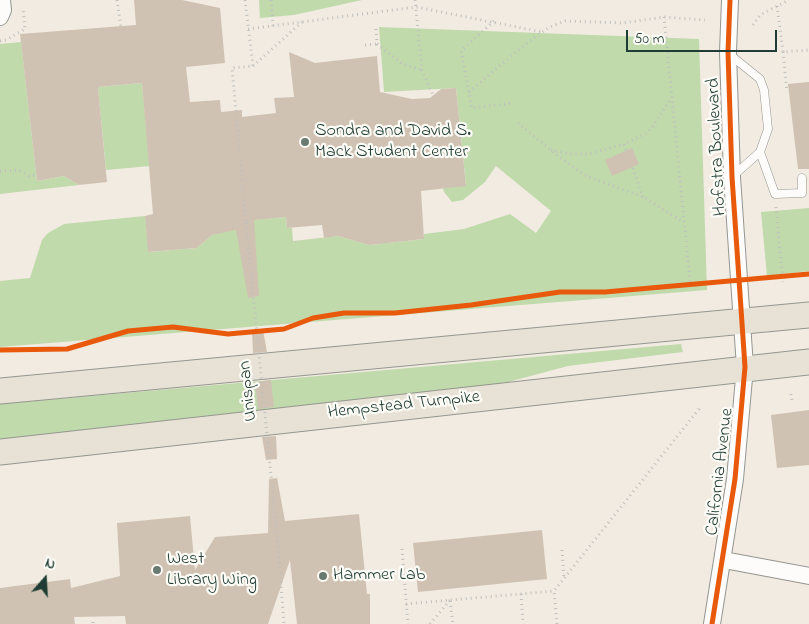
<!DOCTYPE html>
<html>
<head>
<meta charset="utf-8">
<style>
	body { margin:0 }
	#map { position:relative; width:809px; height:624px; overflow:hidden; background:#f2ebe2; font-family:"Indie Flower",sans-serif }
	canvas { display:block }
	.north { position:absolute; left:20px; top:554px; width:50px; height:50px; -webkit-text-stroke:4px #fdfcf7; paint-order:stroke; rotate:19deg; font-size:14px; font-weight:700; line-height:20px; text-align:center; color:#1f3d34 }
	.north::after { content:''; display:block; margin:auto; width:18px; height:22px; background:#1f3d34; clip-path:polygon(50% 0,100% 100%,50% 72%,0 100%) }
	.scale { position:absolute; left:626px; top:30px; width:151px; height:22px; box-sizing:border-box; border:2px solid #1f3d34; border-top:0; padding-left:6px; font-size:15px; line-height:18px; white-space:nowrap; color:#1f3d34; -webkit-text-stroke:4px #fdfcf7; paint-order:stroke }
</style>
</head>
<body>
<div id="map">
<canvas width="809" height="624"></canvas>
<div class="north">N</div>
<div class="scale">50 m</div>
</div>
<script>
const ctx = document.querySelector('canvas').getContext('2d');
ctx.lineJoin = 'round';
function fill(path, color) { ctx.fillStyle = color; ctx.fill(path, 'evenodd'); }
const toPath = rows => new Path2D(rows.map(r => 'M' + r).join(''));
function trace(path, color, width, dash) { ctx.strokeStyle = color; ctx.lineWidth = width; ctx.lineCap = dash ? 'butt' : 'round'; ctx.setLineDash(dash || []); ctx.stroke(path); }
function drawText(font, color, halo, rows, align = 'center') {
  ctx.font = font + ' "Indie Flower",sans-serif'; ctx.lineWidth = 4.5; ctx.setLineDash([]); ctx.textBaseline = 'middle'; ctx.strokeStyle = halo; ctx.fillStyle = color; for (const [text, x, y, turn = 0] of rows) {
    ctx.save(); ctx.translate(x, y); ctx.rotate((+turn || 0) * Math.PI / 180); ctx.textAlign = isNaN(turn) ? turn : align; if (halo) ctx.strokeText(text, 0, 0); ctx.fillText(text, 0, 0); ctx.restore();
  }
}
fill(toPath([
	[259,0,362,0,294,15,260,18],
	[379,27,699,39,707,290,0,347,0,281,30,278,42,240,48,233,64,224,145,216,149,252,197,248,212,235,235,221,286,217,287,228,292,228,293,241,338,236,369,245,380,244,380,233,387,233,388,243,424,239,424,234,464,229,510,214,536,233,551,211,496,166,485,182,463,200,452,202,444,192,443,188,466,185,456,88,384,92],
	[21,42,37,181,64,176,79,185,0,194,0,44],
	[142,83,150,166,106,170,98,87],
	[809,208,809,271,767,276,761,212],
	[681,344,683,352,568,366,482,389,0,442,0,404]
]), '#c0daac');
fill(toPath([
	[134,0,182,0,220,8,225,63,186,67,190,102,220,100,221,112,242,110,242,117,276,113,274,98,294,97,289,52,315,63,377,56,380,92,412,99,430,98,441,89,456,88,466,186,421,191,424,239,369,245,338,236,324,238,322,225,287,228,286,217,254,220,259,296,248,298,236,230,212,235,197,248,148,252,145,216,153,214,142,83,98,87,107,182,79,185,64,176,37,181,20,34,136,25],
	[809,82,809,169,798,169,788,84],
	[632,148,639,164,612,176,605,160],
	[263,330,267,352,253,353,252,331],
	[271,380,274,407,258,409,255,382],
	[809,410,809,465,777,468,771,415],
	[276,436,277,459,266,460,262,437],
	[277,478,285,521,359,514,367,594,370,594,370,624,297,624,290,560,268,624,126,624,125,616,74,617,75,624,0,624,0,588,70,579,71,588,120,576,117,523,190,516,195,570,215,537,268,533,269,479],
	[542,530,547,579,418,592,413,543]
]), '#d0c2b2');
const service = toPath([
	[729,54,760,79,764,90,768,129,760,152,733,176],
	[760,152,775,194,802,193,802,178]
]);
const minor = toPath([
	[0,17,3,10,2,0],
	[724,560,809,576],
	[712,624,735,479,745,367,732,177,728,52,730,0]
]);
const primary = toPath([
	[0,391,809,315],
	[0,452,809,362]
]);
trace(service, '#949690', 9);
trace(minor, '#949690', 18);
trace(primary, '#949690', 27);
trace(toPath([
	[117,0,121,27],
	[245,0,253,66,232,68,246,223],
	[271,0,273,26],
	[415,0,422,70,433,95],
	[777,6,783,52,809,50],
	[664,17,691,290],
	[494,21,461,51,472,108,514,103],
	[753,25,760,15,789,0],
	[248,29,416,7,542,32],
	[376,29,377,44,403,64,422,70],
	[0,41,6,40,25,29,23,8],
	[365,45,377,44],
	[783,52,787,92],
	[253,66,302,22],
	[469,92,528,42,548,28,565,21,623,23,664,17,705,20],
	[518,123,557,155,586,176,643,197,683,222],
	[551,150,570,154,588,154,624,144],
	[626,150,624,144,645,134,652,128,671,98],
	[633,168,643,197],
	[0,171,19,170,29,176,36,175],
	[776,207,783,282],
	[791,394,792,401],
	[402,549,408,624],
	[562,550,564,579],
	[279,557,284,624],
	[521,594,523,624],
	[450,601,453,624],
	[406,604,554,591],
	[93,622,93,624],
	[430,624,450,600],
	[557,624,554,591,699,409,698,405]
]), '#bfc0be', 3, [1, 4]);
trace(service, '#fdfcfb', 8);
trace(minor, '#fdfcfb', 16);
trace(primary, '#e8e2d6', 25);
trace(toPath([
	[246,223,279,557]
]), '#bfc0be', 3, [1, 4]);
trace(toPath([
	[0,350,67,349,128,331,173,327,228,334,284,329,313,318,344,313,395,313,471,305,560,292,605,292,809,274],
	[712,624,735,479,745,367,732,177,728,52,730,0]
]), '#e8590c', 5);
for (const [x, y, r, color] of [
	[305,142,5,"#697a71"],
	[157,570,5,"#697a71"],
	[323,576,5,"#697a71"]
]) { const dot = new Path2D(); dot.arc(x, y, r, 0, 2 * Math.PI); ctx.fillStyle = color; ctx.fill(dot); trace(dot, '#fdfcf7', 2); }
drawText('18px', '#1f3d34', '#fdfcf7', [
	["Sondra and David S.",315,132],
	["Mack Student Center",315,153],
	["West",167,560],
	["Library Wing",167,581],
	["Hammer Lab",333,576]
], 'left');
drawText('18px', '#1f3d34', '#fdfcf7', [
	["Hofstra Boulevard",718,147,-93],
	["Unispan",249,391,-96],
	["Hempstead Turnpike",404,406,-6],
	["California Avenue",721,472,-83]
]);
</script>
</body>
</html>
